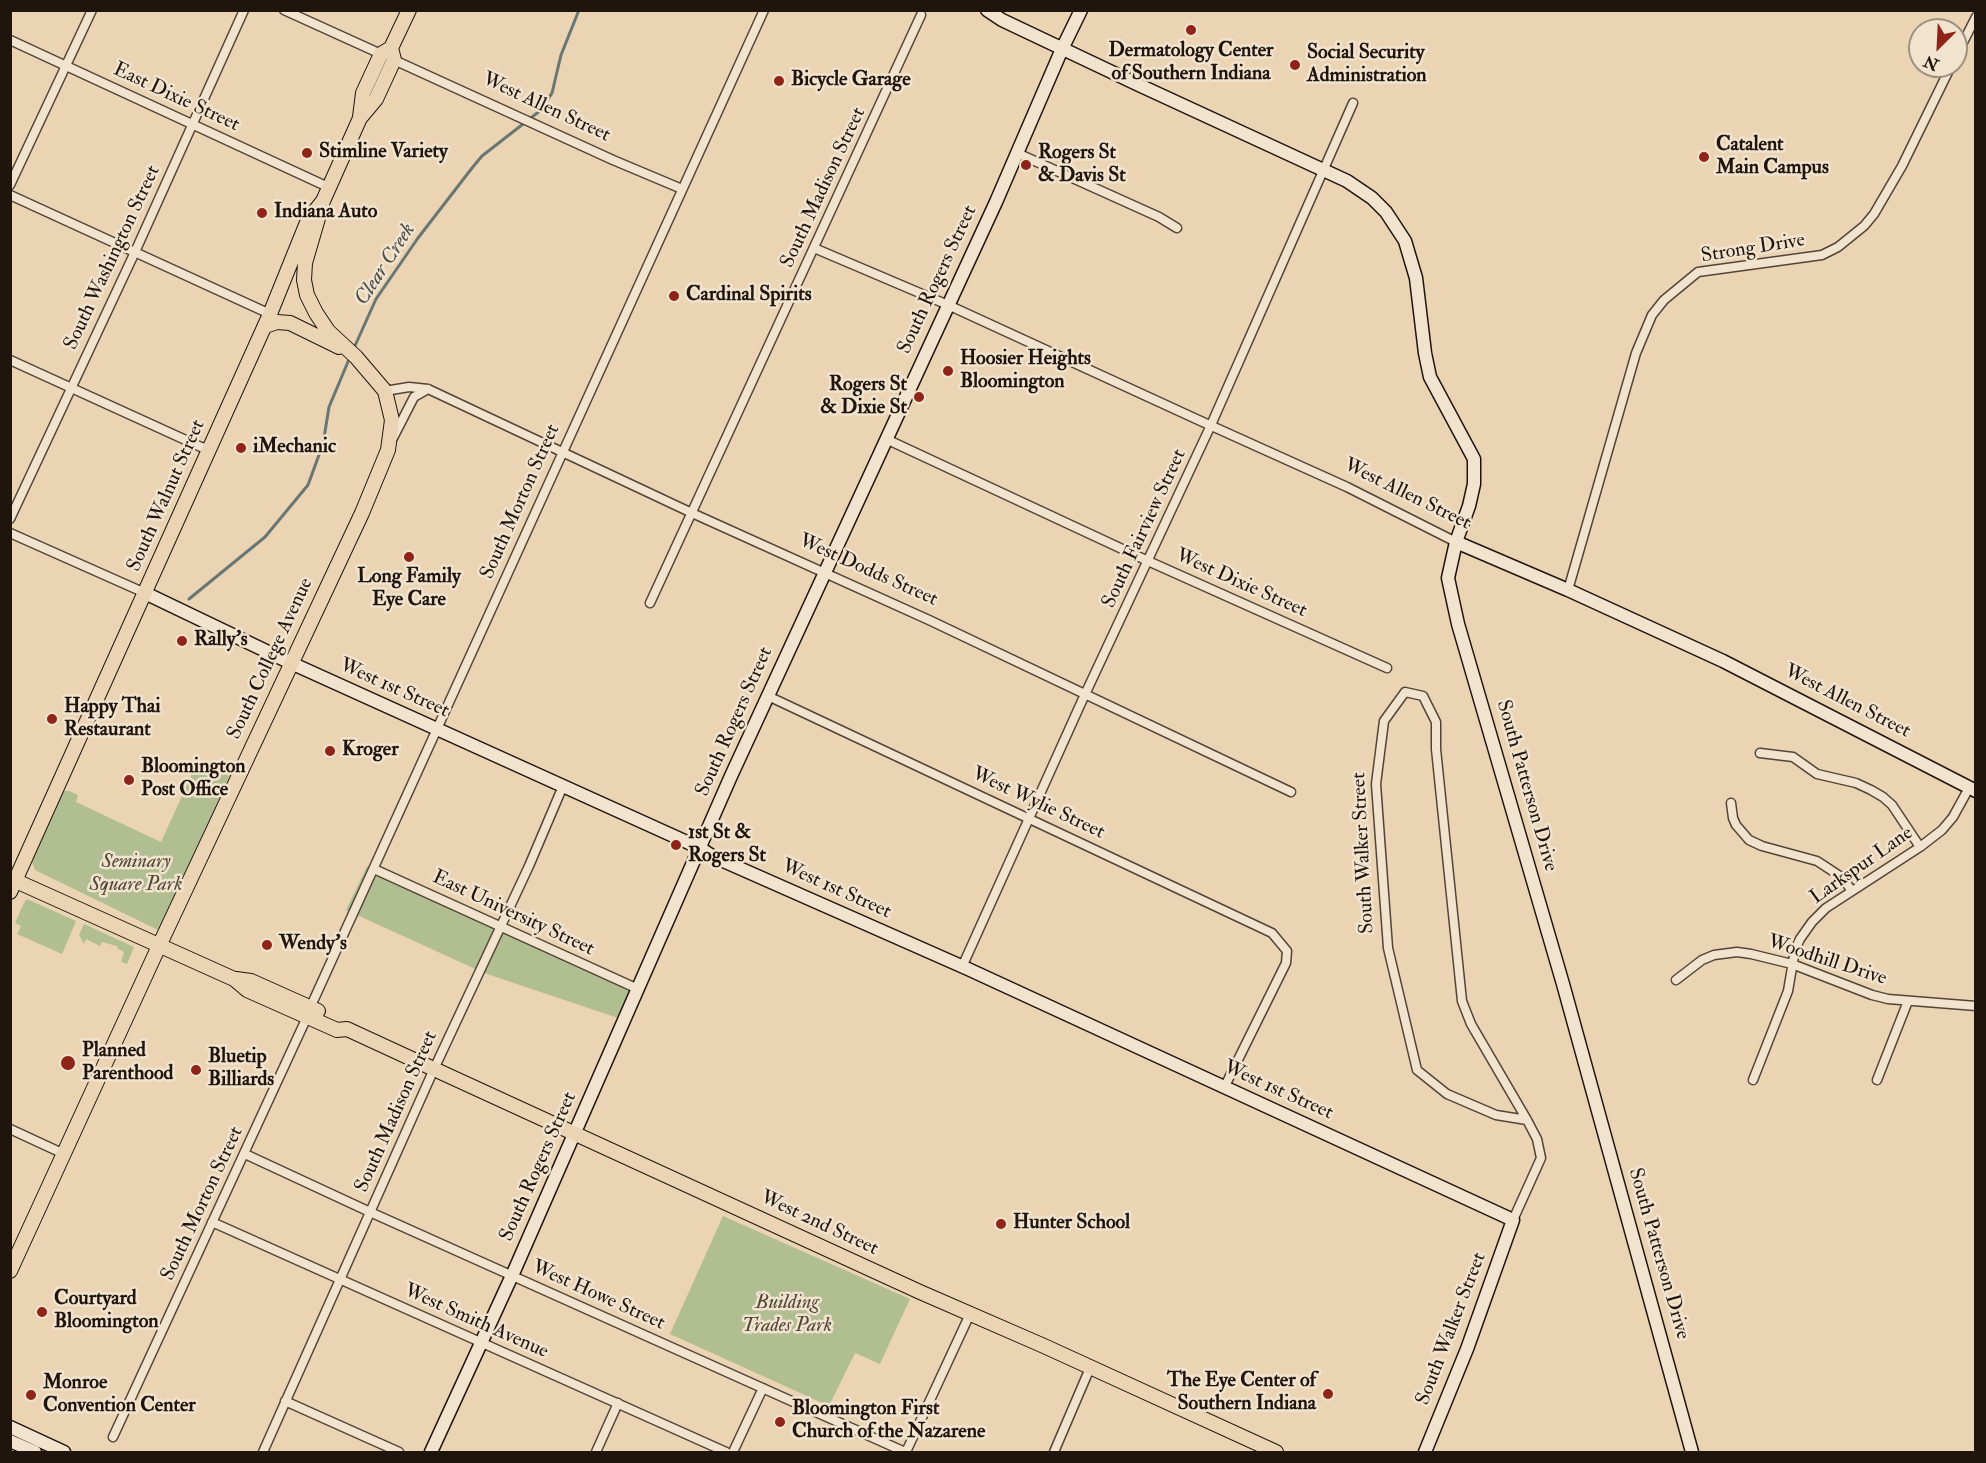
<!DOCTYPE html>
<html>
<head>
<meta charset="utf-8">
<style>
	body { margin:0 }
	#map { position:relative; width:1986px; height:1463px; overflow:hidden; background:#ead4b4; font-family:"IM FELL Double Pica",serif }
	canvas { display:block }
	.frame { position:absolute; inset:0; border:12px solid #1f150d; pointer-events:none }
	.north { position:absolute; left:1908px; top:18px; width:60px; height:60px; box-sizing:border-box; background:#f1e3ce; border:2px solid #9d9181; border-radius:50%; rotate:204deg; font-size:16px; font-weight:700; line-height:24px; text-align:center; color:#1f150d }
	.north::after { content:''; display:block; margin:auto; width:21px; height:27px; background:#8f2418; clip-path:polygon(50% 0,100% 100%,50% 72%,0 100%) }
</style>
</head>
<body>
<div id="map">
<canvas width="1986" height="1463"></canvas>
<div class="frame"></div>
<div class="north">N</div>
</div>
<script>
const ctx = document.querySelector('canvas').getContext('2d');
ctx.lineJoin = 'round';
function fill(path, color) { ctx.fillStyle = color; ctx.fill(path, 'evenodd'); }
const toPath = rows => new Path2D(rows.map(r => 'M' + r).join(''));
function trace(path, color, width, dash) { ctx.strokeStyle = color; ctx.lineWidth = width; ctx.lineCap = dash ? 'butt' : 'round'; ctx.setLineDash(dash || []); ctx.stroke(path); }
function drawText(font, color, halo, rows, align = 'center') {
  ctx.font = font + ' "IM FELL Double Pica",serif'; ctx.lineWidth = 5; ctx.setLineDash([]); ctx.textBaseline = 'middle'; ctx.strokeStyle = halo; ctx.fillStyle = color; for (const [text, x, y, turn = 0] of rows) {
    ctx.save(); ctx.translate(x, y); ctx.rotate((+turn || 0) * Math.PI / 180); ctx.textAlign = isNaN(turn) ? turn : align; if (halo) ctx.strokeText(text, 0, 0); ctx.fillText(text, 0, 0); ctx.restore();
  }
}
fill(toPath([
	[215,769,229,776,162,932,35,870,31,859,60,794,64,791,69,791,78,795,76,802,161,842,192,774,212,775],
	[367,866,635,988,621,1019,484,973,346,910],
	[27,899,76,921,62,954,17,934,21,926,15,923,24,903],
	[84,924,134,947,127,964,121,962,124,952,118,949,117,946,102,942,100,946,86,939,84,944,79,935],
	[723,1216,910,1299,880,1364,855,1353,829,1406,670,1334]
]), '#b1be92');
trace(toPath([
	[354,348,376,299,418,238,472,168,482,156,541,110,552,93,561,55,579,10],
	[189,599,265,537,308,485,323,444,329,407,350,357]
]), '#697672', 3);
const street = toPath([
	[284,10,381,54],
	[10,40,328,187],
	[1956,56,1976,17],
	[394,60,613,160,682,189],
	[1017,153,1159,217,1177,228],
	[10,185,92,10],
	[10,195,270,314],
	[814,248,948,305,1205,423,1347,487,1456,542],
	[10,360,201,447,210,448],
	[385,391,409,387,428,389,692,513,929,620,1291,792],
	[393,438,414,397,428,389],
	[886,439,1148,561,1387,668],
	[10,519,135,252,244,10],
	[10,533,145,593],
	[1568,590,1636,353,1652,315,1664,300,1698,272,1822,255,1838,247,1864,226,1874,214,1902,166,1951,66],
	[650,603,921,15],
	[768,696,1272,933,1287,951,1286,963,1224,1088],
	[1760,753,1793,757,1817,774,1856,783,1871,790,1883,797,1892,805,1920,847],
	[1731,803,1733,818,1736,825,1749,840,1762,846,1817,861,1843,878,1851,890],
	[374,869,638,989],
	[962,967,1081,703,1211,425,1353,103],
	[1676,980,1702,960,1714,955,1737,952,1751,954,1792,964,1872,995,1888,999,1976,1006],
	[310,1008,764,10],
	[1753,1080,1788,991,1795,950,1800,939,1812,922,1826,908,1920,847,1942,830,1953,817,1969,788],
	[1877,1080,1908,1001],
	[10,1129,64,1154],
	[245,1154,370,1212,905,1452],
	[1513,1220,1541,1158,1537,1139,1527,1120,1471,1024,1462,1001,1436,749,1436,722,1423,696,1405,692,1384,721,1376,784,1388,948,1417,1070,1447,1094,1496,1115,1527,1120],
	[212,1222,726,1452],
	[285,1401,399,1452],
	[113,1437,307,1017],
	[263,1452,434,1069,529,866,563,786],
	[596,1452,618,1403],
	[733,1452,763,1388],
	[906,1452,970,1314],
	[1054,1452,1090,1368]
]);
const secondary = toPath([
	[987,10,1002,20,1139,85,1347,181,1372,198,1386,212,1405,241,1416,278,1425,353,1430,377,1474,459,1474,484,1469,506,1456,542,1448,578,1458,624,1563,984,1692,1452],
	[1456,542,1568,590,1723,661,1976,791],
	[145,593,291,663,700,848,712,856,968,969,1513,1220,1467,1349,1425,1452],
	[10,1427,64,1452],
	[10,1441,35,1452],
	[431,1452,515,1269,731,776,996,202,1062,49,1081,10]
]);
const primary = toPath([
	[360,117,363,93,381,54,391,48,409,10],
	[265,326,277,322,290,323,339,347],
	[16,881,234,979,247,990,337,1030,347,1029,399,1053,920,1292,1044,1346,1276,1452],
	[10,892,270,314,308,220,323,201,360,118,376,99,394,60,391,48],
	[236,979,251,981,318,1011],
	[10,1271,159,946,362,513,388,450,392,420,385,391,356,357,328,331,316,313,307,295,304,280,305,263,323,201]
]);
trace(street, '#524537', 11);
trace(secondary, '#1f150d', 15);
trace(primary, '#1f150d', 16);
trace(street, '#f1e3ce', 8);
trace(secondary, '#f1e3ce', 12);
trace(primary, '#ead4b4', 14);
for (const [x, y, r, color] of [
	[1191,30,6,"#8f2418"],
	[1295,65,6,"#8f2418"],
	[779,81,6,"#8f2418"],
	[307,153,6,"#8f2418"],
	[1704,157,6,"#8f2418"],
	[1026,165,6,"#8f2418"],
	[262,213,6,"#8f2418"],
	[674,296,6,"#8f2418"],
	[948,371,6,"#8f2418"],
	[919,397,6,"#8f2418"],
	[241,448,6,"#8f2418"],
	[409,557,6,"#8f2418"],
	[182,641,6,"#8f2418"],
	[52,719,6,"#8f2418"],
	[330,751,6,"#8f2418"],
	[129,780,6,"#8f2418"],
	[676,845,6,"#8f2418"],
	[267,945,6,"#8f2418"],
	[68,1063,8,"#8f2418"],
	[196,1070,6,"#8f2418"],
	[1001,1224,6,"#8f2418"],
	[42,1312,6,"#8f2418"],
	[1328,1394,6,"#8f2418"],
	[31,1395,6,"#8f2418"],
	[780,1422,6,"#8f2418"]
]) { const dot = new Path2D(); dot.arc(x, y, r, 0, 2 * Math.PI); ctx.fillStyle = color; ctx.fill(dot); trace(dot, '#f1e3ce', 2); }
drawText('bold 20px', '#1f150d', '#f1e3ce', [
	["Dermatology Center",1191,52,"center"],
	["of Southern Indiana",1191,75,"center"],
	["Social Security",1307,54],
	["Administration",1307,77],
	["Bicycle Garage",791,81],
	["Catalent",1716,146],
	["Main Campus",1716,169],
	["Stimline Variety",319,153],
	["Rogers St",1038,154],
	["& Davis St",1038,177],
	["Indiana Auto",274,213],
	["Cardinal Spirits",686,296],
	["Hoosier Heights",960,360],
	["Bloomington",960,383],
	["Rogers St",907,386,"right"],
	["& Dixie St",907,409,"right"],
	["iMechanic",253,448],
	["Long Family",409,578,"center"],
	["Eye Care",409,601,"center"],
	["Rally's",194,641],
	["Happy Thai",64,708],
	["Restaurant",64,731],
	["Kroger",342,751],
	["Bloomington",141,768],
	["Post Office",141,791],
	["1st St &",688,834],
	["Rogers St",688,857],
	["Wendy's",279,945],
	["Planned",82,1052],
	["Parenthood",82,1075],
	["Bluetip",208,1058],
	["Billiards",208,1081],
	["Hunter School",1013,1224],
	["Courtyard",54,1300],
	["Bloomington",54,1323],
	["The Eye Center of",1316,1382,"right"],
	["Southern Indiana",1316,1405,"right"],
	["Monroe",43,1384],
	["Convention Center",43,1407],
	["Bloomington First",792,1410],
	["Church of the Nazarene",792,1433]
], 'left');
drawText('20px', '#1f150d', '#f1e3ce', [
	["East Dixie Street",176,98,25],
	["West Allen Street",546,108,25],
	["South Madison Street",824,188,-65],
	["Strong Drive",1753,249,-9],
	["South Washington Street",113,258,-65],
	["South Rogers Street",938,280,-65],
	["West Allen Street",1407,495,26],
	["South Walnut Street",167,496,-66],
	["South Morton Street",521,502,-66],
	["South Fairview Street",1145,529,-65],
	["West Dodds Street",868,571,24],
	["West Dixie Street",1241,584,24],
	["South College Avenue",271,659,-65],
	["West 1st Street",394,689,24],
	["West Allen Street",1847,702,27],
	["South Rogers Street",735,722,-66],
	["South Patterson Drive",1526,786,74],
	["West Wylie Street",1038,804,25],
	["South Walker Street",1364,853,-93],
	["Larkspur Lane",1862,866,-35],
	["West 1st Street",836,890,24],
	["East University Street",513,914,25],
	["Woodhill Drive",1827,961,18],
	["West 1st Street",1278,1091,24],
	["South Madison Street",397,1112,-66],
	["South Rogers Street",539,1167,-66],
	["South Morton Street",203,1204,-65],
	["West 2nd Street",819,1224,25],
	["South Patterson Drive",1658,1254,74],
	["West Howe Street",598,1296,24],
	["West Smith Avenue",476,1322,24],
	["South Walker Street",1452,1329,-69]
]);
drawText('italic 20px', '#4b4835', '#f1e3ce', [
	["Seminary",136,863],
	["Square Park",136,886],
	["Building",787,1304],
	["Trades Park",787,1327]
]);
drawText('italic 21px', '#4a4d48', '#f1e3ce', [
	["Clear Creek",386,265,-57]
]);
</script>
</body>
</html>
